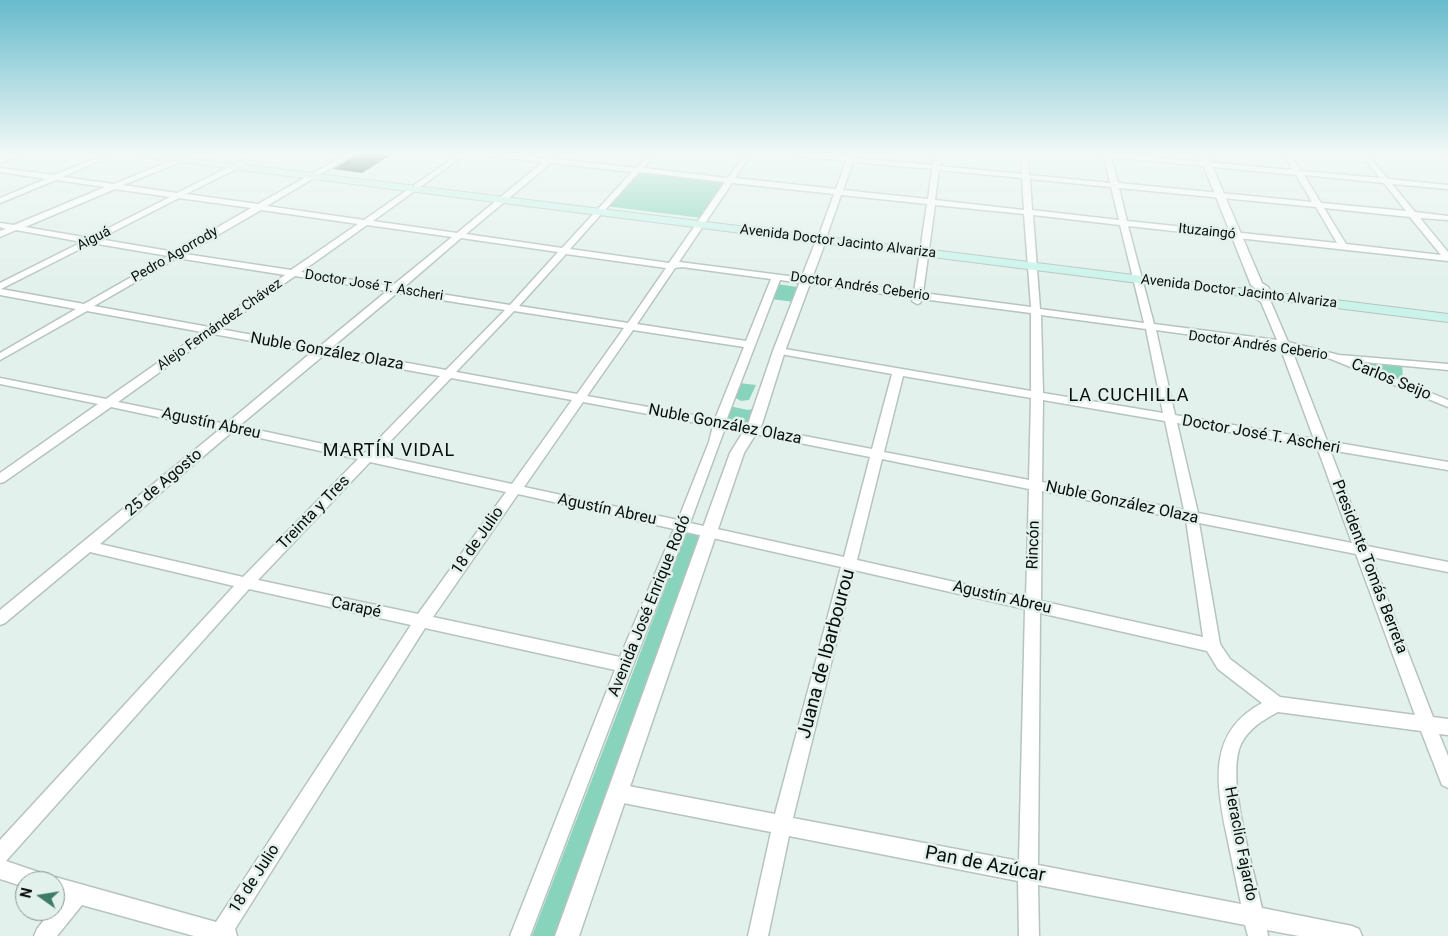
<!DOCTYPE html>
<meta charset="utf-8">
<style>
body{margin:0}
#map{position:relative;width:1448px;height:936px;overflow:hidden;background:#e3f1ec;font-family:Roboto,sans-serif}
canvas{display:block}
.north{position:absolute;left:15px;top:871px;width:50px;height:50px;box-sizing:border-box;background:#e3f1ec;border:1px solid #8c9692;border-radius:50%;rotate:283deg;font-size:14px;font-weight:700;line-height:20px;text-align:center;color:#090d0b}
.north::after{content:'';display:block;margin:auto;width:18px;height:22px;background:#3d7c6a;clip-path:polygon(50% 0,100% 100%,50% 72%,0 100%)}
</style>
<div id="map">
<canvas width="1448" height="936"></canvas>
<div class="north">N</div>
</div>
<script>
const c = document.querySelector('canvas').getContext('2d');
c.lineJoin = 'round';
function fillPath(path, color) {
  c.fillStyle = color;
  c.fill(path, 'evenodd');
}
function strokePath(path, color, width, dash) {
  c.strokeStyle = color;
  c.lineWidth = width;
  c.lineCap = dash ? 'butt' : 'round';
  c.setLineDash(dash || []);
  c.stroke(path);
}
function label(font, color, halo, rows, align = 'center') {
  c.font = font + ' Roboto,sans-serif';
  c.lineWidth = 5;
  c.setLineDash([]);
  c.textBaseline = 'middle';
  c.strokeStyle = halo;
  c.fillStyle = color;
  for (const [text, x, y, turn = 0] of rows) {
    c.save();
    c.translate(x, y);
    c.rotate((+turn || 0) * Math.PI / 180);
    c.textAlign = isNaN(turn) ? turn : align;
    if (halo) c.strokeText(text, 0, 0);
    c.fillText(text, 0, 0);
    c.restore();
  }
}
fillPath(new Path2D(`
 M636 172 726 182 702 218 605 206Z
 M777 284 797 287 799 289 794 302 771 299Z
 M1352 359 1402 363 1403 381Z
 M739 383 756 385 749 400 741 401 734 397Z
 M729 406 748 410 757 408 749 425 729 422 727 417Z
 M687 534 697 535 699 538 554 936H532L685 536Z`), '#87d3bc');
fillPath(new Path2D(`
 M357 154H377L391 155 362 173 333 169Z`), '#1c4439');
const minor = new Path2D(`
 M14 154H22L0 163V159Z
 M106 154H114L63 177 114 184 180 157H183V161L123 185 177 193 241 161 245 163 244 165 186 194 258 204 347 154H354L267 206 364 220 459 154H466L373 221 457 233 543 162 489 156 486 154 547 158 552 156 555 159 636 168 649 154H655L643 168 728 178 745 154H751L735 178 836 189 846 161 797 156 794 154 847 157 849 154H855L854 158 933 165 935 154H941L940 166 1022 174 1021 154H1027L1029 175 1110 183 1104 156 1099 154H1119L1293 170 1284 154H1290L1301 171 1380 178 1361 154H1367L1388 179 1448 185V189L1392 184 1415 212 1448 216V220L1420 218 1448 252V261L1128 226 1154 324 1277 340 1261 302 1250 295 1255 292 1270 300 1288 342 1339 355 1448 364V370L1354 361 1448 400V407L1331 359 1291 348 1327 441 1448 462V470L1330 450 1367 546 1448 562V572L1371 557 1433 717 1448 719V735L1439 734 1448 756V788L1442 785 1421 731 1278 712C1263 720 1249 728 1241 744 1225 779 1254 869 1262 908L1352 926 1359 929 1362 936H1299L1267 930 1268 936H1248L1245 925 1038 885 1039 936H1019L1018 881 789 836 768 936H748L771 832 618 802 612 799 609 793 612 787 618 784 775 814 841 567 686 532 633 665 530 936H510L615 670 425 628 235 929 237 936H194L82 905 57 936H34L37 929 51 911H55V906L61 899 55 897V881H48L55 877 216 922 411 625 249 589 6 861 44 874 47 881H25V887L0 879V840L234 586 90 552 5 623 0 625V610L219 430 111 407 4 482 0 483V473L98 404 0 384V378L106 399 202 332 87 311 0 360V353L76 309 0 295V283L82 242 16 230 0 237V231L6 229 0 227V223L14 225 105 187 56 180 0 203V198L46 179 0 172V168L54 175ZM1111 157 1296 175 1312 202 1118 183ZM853 162 932 169 928 199 843 190ZM551 163 632 172 562 248 466 234ZM939 170 1022 178 1024 210 935 200ZM639 172 725 182 669 263 570 249ZM1304 175 1384 183 1406 211 1321 203ZM1030 179 1111 187 1119 220 1032 210ZM732 183 834 194 819 235 823 238 827 235 841 195 927 204 914 292 679 262ZM1119 188 1316 207 1337 243 1127 221ZM115 189 170 197 89 238 25 227ZM179 198 251 208 175 252 99 239ZM935 205 1024 214 1031 307 923 293ZM1324 208 1410 217 1441 255 1346 244ZM261 210 358 224 291 270 185 254ZM1033 215 1120 225 1144 323 1040 309ZM367 225 452 237 392 286 301 272ZM461 238 558 252 510 305 403 288ZM92 243 168 256 84 304 1 289ZM566 254 666 268 628 323 519 306ZM177 258 285 275 209 327 94 306ZM682 267 771 279 746 341 637 324 675 268ZM295 276 387 291 319 347 220 329ZM780 280 913 298 912 301 917 304 920 303 922 299 1031 313V391L779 348 775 349 774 351 775 353 892 374 872 449 726 421ZM397 293 505 310 446 370 330 349ZM514 311 624 328 577 394 456 372ZM1041 315 1146 329 1163 413 1043 393ZM633 330 744 347 715 419 587 396ZM1156 330 1280 347 1314 439 1175 415ZM213 334 312 352 226 424 118 402ZM324 355 440 376 365 453 239 426ZM903 376 1031 398 1029 480 884 452ZM451 378 572 400 512 484 377 455ZM1043 400 1165 421 1184 510 1042 482ZM583 402 713 426 709 442 678 520 524 487ZM1177 423 1317 447 1352 543 1198 513ZM725 428 870 457 844 557 690 523ZM232 432 358 459 243 577 100 544ZM882 459 1029 489 1026 598 857 560ZM370 462 506 492 418 614 258 580ZM1042 491 1186 520 1203 637 1041 601ZM518 494 674 529 620 657 433 617ZM1199 523 1356 554 1415 715 1280 697 1230 659 1220 644ZM854 570 1025 609 1019 861 793 818ZM1040 613 1207 651 1218 669 1262 703C1208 732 1216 781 1226 832 1231 856 1236 880 1241 904L1038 865Z
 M196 154H203L191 162 184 160Z
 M1441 154H1447L1448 160Z`);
const tertiary = new Path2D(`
 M1199 154H1207L1262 283 1268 287 1273 296 1271 298H1263L1259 291 1251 285Z
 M823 232 828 235 785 351 762 424 744 453 579 936H555L730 453 748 424 773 351 818 235Z`);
const secondary = new Path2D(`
 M133 154H158L1448 314V322L138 157Z`);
strokePath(minor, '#b6c3be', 3);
strokePath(tertiary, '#b6c3be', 3);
strokePath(secondary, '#b6c3be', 2);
fillPath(minor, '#fff');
fillPath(tertiary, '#fff');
fillPath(secondary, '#caf4ea');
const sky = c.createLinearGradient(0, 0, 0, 285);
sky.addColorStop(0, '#67bbcd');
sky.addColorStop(0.54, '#f2f9f6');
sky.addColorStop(1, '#f2f9f600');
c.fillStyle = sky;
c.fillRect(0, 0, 1448, 285);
label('14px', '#090d0b', '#e3f1ec', [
 ["Ituzaingó",1207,232,6],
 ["Aiguá",94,239,-27],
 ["Avenida Doctor Jacinto Alvariza",838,242,7],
 ["Pedro Agorrody",175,255,-30],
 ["Doctor José T. Ascheri",374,286,9],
 ["Doctor Andrés Ceberio",860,287,8],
 ["Avenida Doctor Jacinto Alvariza",1239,292,7],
 ["Alejo Fernández Chávez",220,325,-35],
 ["Doctor Andrés Ceberio",1258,346,8]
]);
label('16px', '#090d0b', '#e3f1ec', [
 ["Nuble González Olaza",327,352,10],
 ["Carlos Seijo",1391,380,22],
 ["Agustín Abreu",211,424,12],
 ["Nuble González Olaza",725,425,11],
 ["Doctor José T. Ascheri",1261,435,10],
 ["25 de Agosto",164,483,-40],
 ["Nuble González Olaza",1122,503,12],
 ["Agustín Abreu",607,510,12],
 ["Treinta y Tres",314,513,-46],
 ["18 de Julio",478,541,-55],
 ["Rincón",1034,545,-88],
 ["Presidente Tomás Berreta",1369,567,69],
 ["Agustín Abreu",1002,598,13],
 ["Avenida José Enrique Rodó",650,606,-68],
 ["Carapé",356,608,12],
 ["Heraclio Fajardo",1240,844,79],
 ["18 de Julio",255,879,-57]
]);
c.letterSpacing = '1px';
label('18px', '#090d0b', '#e3f1ec', [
 ["LA CUCHILLA",1129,396],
 ["MARTÍN VIDAL",389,451]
]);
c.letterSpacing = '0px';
label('19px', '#090d0b', '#e3f1ec', [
 ["Juana de Ibarbourou",827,654,-75],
 ["Pan de Azúcar",985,865,11]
]);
</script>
